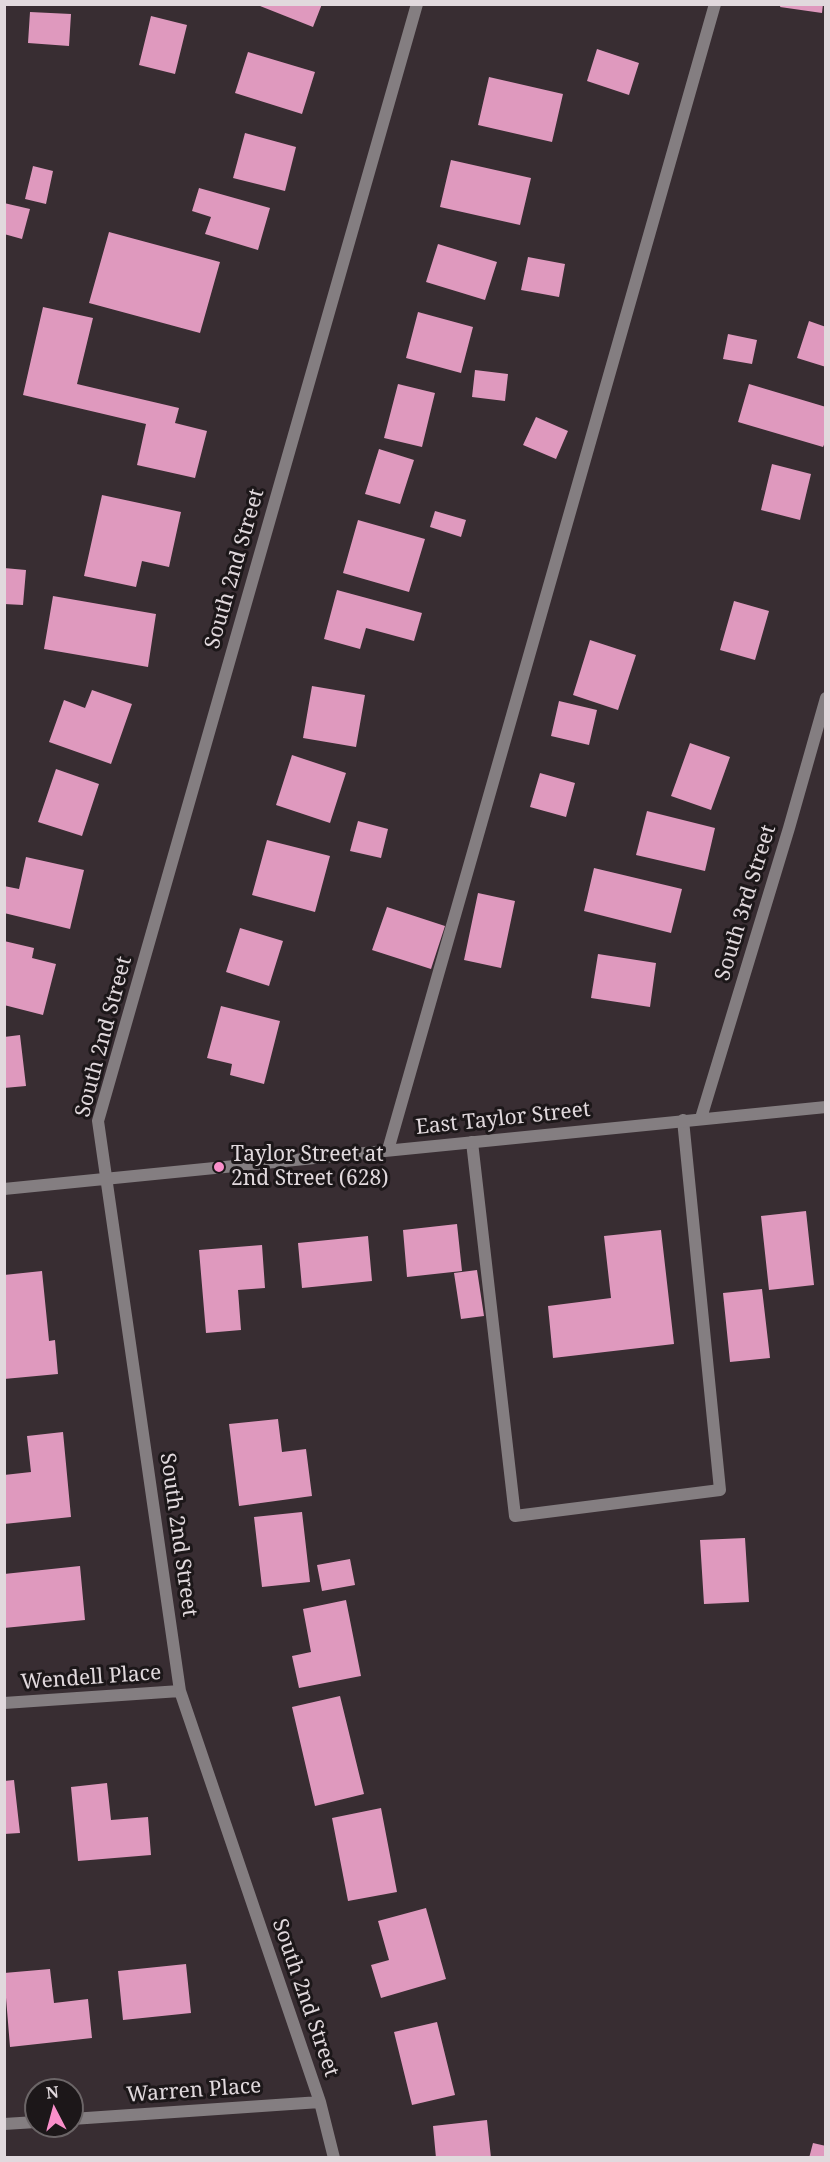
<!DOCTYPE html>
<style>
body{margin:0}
#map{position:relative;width:830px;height:2162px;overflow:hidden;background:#382d32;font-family:"Noto Serif",serif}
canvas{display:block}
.frame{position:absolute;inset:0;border:6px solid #e1d9dd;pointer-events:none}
.north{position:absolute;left:24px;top:2078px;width:60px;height:60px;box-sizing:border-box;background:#1c1719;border:2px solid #6b6567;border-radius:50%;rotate:354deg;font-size:16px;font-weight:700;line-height:24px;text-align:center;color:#e1d9dd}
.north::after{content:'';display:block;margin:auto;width:21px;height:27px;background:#f98fca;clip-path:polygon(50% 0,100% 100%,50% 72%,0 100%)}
</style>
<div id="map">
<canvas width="830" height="2162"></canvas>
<div class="frame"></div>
<div class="north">N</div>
</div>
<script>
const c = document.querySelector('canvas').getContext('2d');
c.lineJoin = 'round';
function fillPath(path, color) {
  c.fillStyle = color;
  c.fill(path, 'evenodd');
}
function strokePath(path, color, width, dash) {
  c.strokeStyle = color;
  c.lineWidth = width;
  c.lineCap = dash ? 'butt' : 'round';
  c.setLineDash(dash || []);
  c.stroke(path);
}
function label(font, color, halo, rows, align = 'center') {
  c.font = font + ' "Noto Serif",serif';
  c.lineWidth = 6;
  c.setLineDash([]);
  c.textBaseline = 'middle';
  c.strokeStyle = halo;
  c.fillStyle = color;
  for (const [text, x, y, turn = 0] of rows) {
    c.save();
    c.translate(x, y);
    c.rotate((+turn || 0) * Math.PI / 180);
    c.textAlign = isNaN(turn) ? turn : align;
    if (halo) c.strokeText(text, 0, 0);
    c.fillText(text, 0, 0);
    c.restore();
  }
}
fillPath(new Path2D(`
 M255 4H322L313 27Z
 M781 4H823L822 13 780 7Z
 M30 12 71 14 69 46 28 43Z
 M151 16 187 25 175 74 139 65Z
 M597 49 639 63 629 95 587 81Z
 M248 52 315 72 302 114 235 93Z
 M489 77 563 94 552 142 478 125Z
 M245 133 296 147 285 191 233 178Z
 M451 160 531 178 520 225 440 207Z
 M33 166 53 171 46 204 25 199Z
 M199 188 270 208 258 250 205 234 211 217 192 211Z
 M4 203 30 209 22 239 4 234Z
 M109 232 220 262 200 333 89 303Z
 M438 244 497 262 485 300 426 282Z
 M528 257 565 264 559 297 521 290Z
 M43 307 93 318 77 384 179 408 175 423 207 431 195 478 137 465 146 424 23 395Z
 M418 312 473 327 461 373 406 358Z
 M809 321 826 327V367L797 358Z
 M728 334 757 340 752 364 723 359Z
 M475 370 508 374 505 401 472 397Z
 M398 384 435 393 422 447 384 438Z
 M749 384 826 407V440L823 447 738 422Z
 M536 417 568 431 556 459 523 445Z
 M379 449 414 460 400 504 365 494Z
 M772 464 811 474 800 520 761 510Z
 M102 495 181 512 169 567 142 561 136 587 84 576Z
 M435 511 466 520 461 537 430 527Z
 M358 520 425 539 409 592 343 573Z
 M4 568 26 570 23 605 4 604Z
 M337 590 422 613 414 641 366 628 360 649 324 639Z
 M53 596 156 614 148 667 44 649Z
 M734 601 769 611 755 660 720 650Z
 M590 640 636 655 618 710 573 695Z
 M312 686 365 695 356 747 303 738Z
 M92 690 132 704 111 764 49 742 64 700 85 708Z
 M559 701 597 710 589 745 551 736Z
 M690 743 730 757 711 810 671 796Z
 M292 755 346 773 330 823 276 805Z
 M56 769 99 784 82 836 38 822Z
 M540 773 575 783 566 817 530 807Z
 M647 811 715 828 705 871 636 855Z
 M358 821 388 829 381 858 350 851Z
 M267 840 330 856 315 912 252 895Z
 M26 857 84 870 70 929 4 913V886L19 889Z
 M594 868 682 889 671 933 584 911Z
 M478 893 515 901 501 968 464 960Z
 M387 907 445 926 431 969 372 950Z
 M240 928 283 941 269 986 226 972Z
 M4 941 34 948 32 958 56 964 43 1015 4 1005Z
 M598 954 656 963 650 1007 591 998Z
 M221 1006 280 1021 264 1084 230 1075 232 1064 207 1058Z
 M20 1035 26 1086 4 1088V1037Z
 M806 1211 814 1285 769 1290 761 1216Z
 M457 1224 462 1271 407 1277 403 1230Z
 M661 1230 674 1344 553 1358 548 1306 611 1298 604 1236Z
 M368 1236 372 1281 302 1288 298 1243Z
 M262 1245 265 1288 238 1290 241 1330 206 1333 199 1250Z
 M477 1270 484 1316 461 1319 454 1273Z
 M42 1271 49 1341 55 1340 58 1374 4 1379V1275Z
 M762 1289 770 1358 730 1362 723 1293Z
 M278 1419 282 1452 306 1449 312 1496 239 1506 229 1424Z
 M63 1432 71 1517 4 1524V1475L31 1472 27 1436Z
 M302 1512 310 1582 262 1587 254 1517Z
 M745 1538 749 1602 704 1604 700 1540Z
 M350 1559 355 1585 322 1591 317 1565Z
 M80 1566 85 1620 4 1628V1574Z
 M346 1600 361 1676 299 1688 292 1656 311 1652 303 1609Z
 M340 1696 364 1794 315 1806 292 1707Z
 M14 1780 20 1833 4 1834V1781Z
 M107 1783 111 1820 148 1817 151 1855 78 1861 71 1787Z
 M381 1808 397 1892 348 1901 332 1818Z
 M426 1908 446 1979 381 1998 371 1965 389 1960 378 1921Z
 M186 1964 191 2013 123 2020 118 1971Z
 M50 1969 54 2003 88 1999 92 2038 10 2047 4 1973Z
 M437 2022 455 2095 412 2105 394 2032Z
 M487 2120 491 2158H436L433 2126Z
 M813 2143 826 2146V2158H809Z`), '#df99be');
strokePath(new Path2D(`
 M472 1142 515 1516 720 1490 683 1120
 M388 1150 715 4`), '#847e81', 12);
strokePath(new Path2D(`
 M701 1118 789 828 826 698
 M4 1189 826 1107
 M4 1703 180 1691
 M72 2119 320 2102
 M4 2124 36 2122
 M334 2158 320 2102 180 1691 98 1121 417 4`), '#847e81', 12);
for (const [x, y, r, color] of [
 [219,1167,6,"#f98fca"]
]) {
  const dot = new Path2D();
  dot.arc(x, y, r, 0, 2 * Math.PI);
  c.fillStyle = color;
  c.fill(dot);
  strokePath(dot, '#1c1719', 2);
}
label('21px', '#e1d9dd', '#1c1719', [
 ["South 2nd Street",235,569,-74],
 ["South 3rd Street",746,903,-73],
 ["South 2nd Street",104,1037,-75],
 ["East Taylor Street",503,1119,-6],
 ["South 2nd Street",178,1535,82],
 ["Wendell Place",91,1678,-4],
 ["South 2nd Street",305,1998,71],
 ["Warren Place",194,2091,-4]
]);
label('21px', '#e1d9dd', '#1c1719', [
 ["Taylor Street at",231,1155],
 ["2nd Street (628)",231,1179]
], 'left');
</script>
